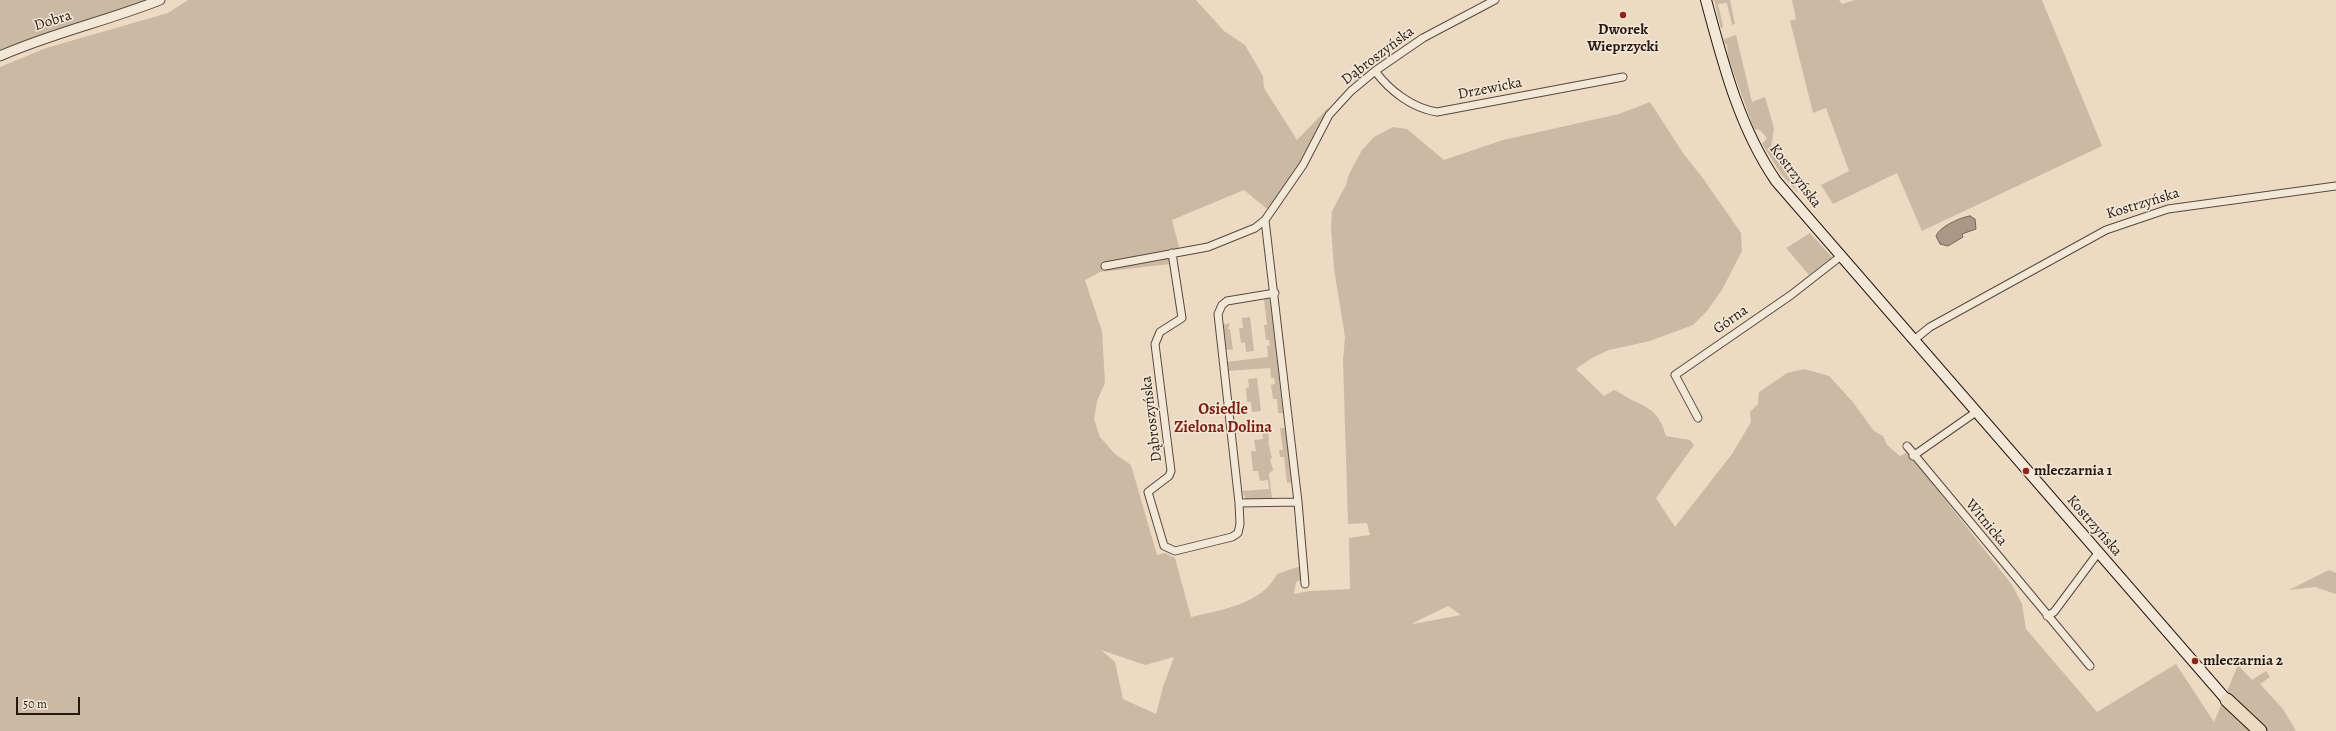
<!DOCTYPE html>
<meta charset="utf-8">
<style>
body{margin:0}
#map{position:relative;width:2336px;height:731px;overflow:hidden;background:#ecdbc2;font-family:Alegreya,serif}
canvas{display:block}
.scale{position:absolute;left:16px;top:697px;width:64px;height:18px;box-sizing:border-box;border:2px solid #261711;border-top:0;padding-left:5px;font-size:12px;line-height:14px;white-space:nowrap;color:#261711;-webkit-text-stroke:3px #f3e8d7;paint-order:stroke}
</style>
<div id="map">
<canvas width="2336" height="731"></canvas>
<div class="scale">50 m</div>
</div>
<script>
const c = document.querySelector('canvas').getContext('2d');
c.lineJoin = 'round';
function fillPath(path, color) {
  c.fillStyle = color;
  c.fill(path, 'evenodd');
}
function strokePath(path, color, width, dash) {
  c.strokeStyle = color;
  c.lineWidth = width;
  c.lineCap = dash ? 'butt' : 'round';
  c.setLineDash(dash || []);
  c.stroke(path);
}
function label(font, color, halo, rows, align = 'center') {
  c.font = font + ' Alegreya,serif';
  c.lineWidth = 3;
  c.setLineDash([]);
  c.textBaseline = 'middle';
  c.strokeStyle = halo;
  c.fillStyle = color;
  for (const [text, x, y, turn = 0] of rows) {
    c.save();
    c.translate(x, y);
    c.rotate((+turn || 0) * Math.PI / 180);
    c.textAlign = isNaN(turn) ? turn : align;
    if (halo) c.strokeText(text, 0, 0);
    c.fillText(text, 0, 0);
    c.restore();
  }
}
fillPath(new Path2D(`
 M0 0H145L140 3 0 51Z
 M188 0H1196L1224 31 1245 45 1263 76 1264 88 1297 140 1329 107 1293 174 1267 209 1244 190 1172 220 1179 247 1170 264 1100 272 1085 280 1102 331 1105 383 1097 401 1094 419 1100 437 1115 454 1131 465 1157 555 1165 553 1175 558 1191 617C1221 610 1262 604 1277 574L1301 566V580L1296 582 1294 594 1309 591 1350 589 1349 538 1370 535 1367 523 1348 524 1343 360 1345 337 1334 269 1331 227 1332 211 1346 185 1349 174 1362 150 1374 137 1393 127 1407 129 1444 160 1503 140 1619 114 1650 102 1683 153 1702 177 1741 233 1742 251 1723 288 1707 311 1693 325 1650 341 1609 350 1592 358 1576 369 1604 396 1614 390C1621 393 1627 398 1634 401 1653 409 1660 416 1666 436L1690 440 1694 445 1656 498 1675 527 1732 454 1751 422 1750 412 1758 404 1759 392 1787 373 1804 369 1829 376 1852 401 1874 431 1883 436 1887 445 1900 456 1908 452 2012 585 2022 604 2026 629 2097 712 2176 664 2214 722 2238 665 2252 680 2266 671 2270 677 2260 684 2283 709 2296 731H0V67L46 48 168 13ZM1448 606 1461 615 1413 624V623ZM1101 650 1145 665 1174 657 1163 687 1156 714 1123 699 1115 662Z
 M1714 0H1730L1735 24 1732 25 1727 3 1718 4 1723 26 1721 29Z
 M1792 0H1839L1842 4 1855 0H2042L2102 146 1922 231 1897 173 1833 204 1821 185 1849 171 1826 108 1813 113 1790 21 1796 19Z
 M1736 35 1752 102 1765 97 1774 128 1771 149 1799 194 1781 174 1762 144 1767 138 1760 130 1754 129 1728 57 1727 44H1725L1724 39Z
 M1810 233 1832 257 1809 275 1786 248Z
 M1264 299H1270L1283 413H1278L1277 399H1273L1271 385 1275 384 1274 378H1271L1270 368 1227 371 1226 362 1268 357 1267 346H1270L1269 340H1266L1264 325H1267Z
 M1250 317 1254 351 1246 352 1245 342 1241 343 1239 328H1243L1242 318Z
 M1230 323 1228 329H1230L1233 350 1225 349 1223 325Z
 M1257 378 1261 411 1252 412 1251 402H1247L1246 388 1249 387 1248 379Z
 M1280 428H1286L1291 482 1287 483 1284 457H1280L1279 450H1283Z
 M1262 430H1268L1269 441H1268L1272 458 1270 459 1273 470 1269 474 1272 498 1246 499 1242 491 1269 489 1268 480 1260 481 1258 471H1253L1251 451H1256L1254 440 1263 439Z
 M2329 570 2336 573V594L2315 587 2289 590Z`), '#cabaa4');
const water = new Path2D(`
 M1970 216 1975 219 1976 229 1962 234 1963 237 1948 246 1940 244 1936 236C1939 227 1961 217 1970 216Z`);
fillPath(water, '#a99886');
strokePath(water, '#756457', 1);
const minor = new Path2D(`
 M1375 71C1390 91 1412 108 1437 112L1623 77
 M1265 220 1298 502 1305 584
 M1172 253 1182 318 1160 332 1155 344 1171 471 1169 476 1148 492 1164 546 1175 551 1232 537 1238 533 1240 524 1239 503 1218 314 1222 305 1227 301 1275 293
 M1105 266 1208 247 1255 228 1265 220 1303 165 1329 115 1351 91 1375 71 1423 38 1495 0
 M1914 340 1930 327 2106 230 2168 209 2336 186
 M1698 418 1675 375 1791 295 1841 256
 M1907 446 2090 666
 M1913 456 1976 412
 M1239 503 1298 502
 M2047 616 2054 612 2098 553`);
const tertiary = new Path2D(`
 M0 56C52 33 107 21 160 0`);
const secondary = new Path2D(`
 M1706 0C1723 63 1739 127 1776 181L2231 705`);
const motorway = new Path2D(`
 M2227 700 2260 731`);
strokePath(minor, '#58483d', 9);
strokePath(tertiary, '#58483d', 11);
strokePath(secondary, '#261711', 12);
strokePath(motorway, '#261711', 15);
strokePath(minor, '#f3e8d7', 7);
strokePath(tertiary, '#f3e8d7', 9);
strokePath(secondary, '#f3e8d7', 10);
strokePath(motorway, '#ecdbc2', 13);
for (const [x, y, r, color] of [
 [1623,15,4,"#8f2418"],
 [2026,471,4,"#8f2418"],
 [2195,661,4,"#8f2418"]
]) {
  const dot = new Path2D();
  dot.arc(x, y, r, 0, 2 * Math.PI);
  c.fillStyle = color;
  c.fill(dot);
  strokePath(dot, '#f3e8d7', 1.5);
}
label('15px', '#261711', '#f3e8d7', [
 ["Dobra",53,21,-17],
 ["Dąbroszyńska",1378,56,-37],
 ["Drzewicka",1490,89,-11],
 ["Kostrzyńska",1795,176,53],
 ["Kostrzyńska",2143,204,-17],
 ["Górna",1731,320,-35],
 ["Dąbroszyńska",1152,419,-97],
 ["Witnicka",1986,523,50],
 ["Kostrzyńska",2094,526,49]
]);
label('bold 15px', '#261711', '#f3e8d7', [
 ["Dworek",1623,30,"center"],
 ["Wieprzycki",1623,47,"center"],
 ["mleczarnia 1",2034,471],
 ["mleczarnia 2",2203,661]
], 'left');
label('bold 16px', '#7a1f14', '#f3e8d7', [
 ["Osiedle",1223,410],
 ["Zielona Dolina",1223,428]
]);
</script>
